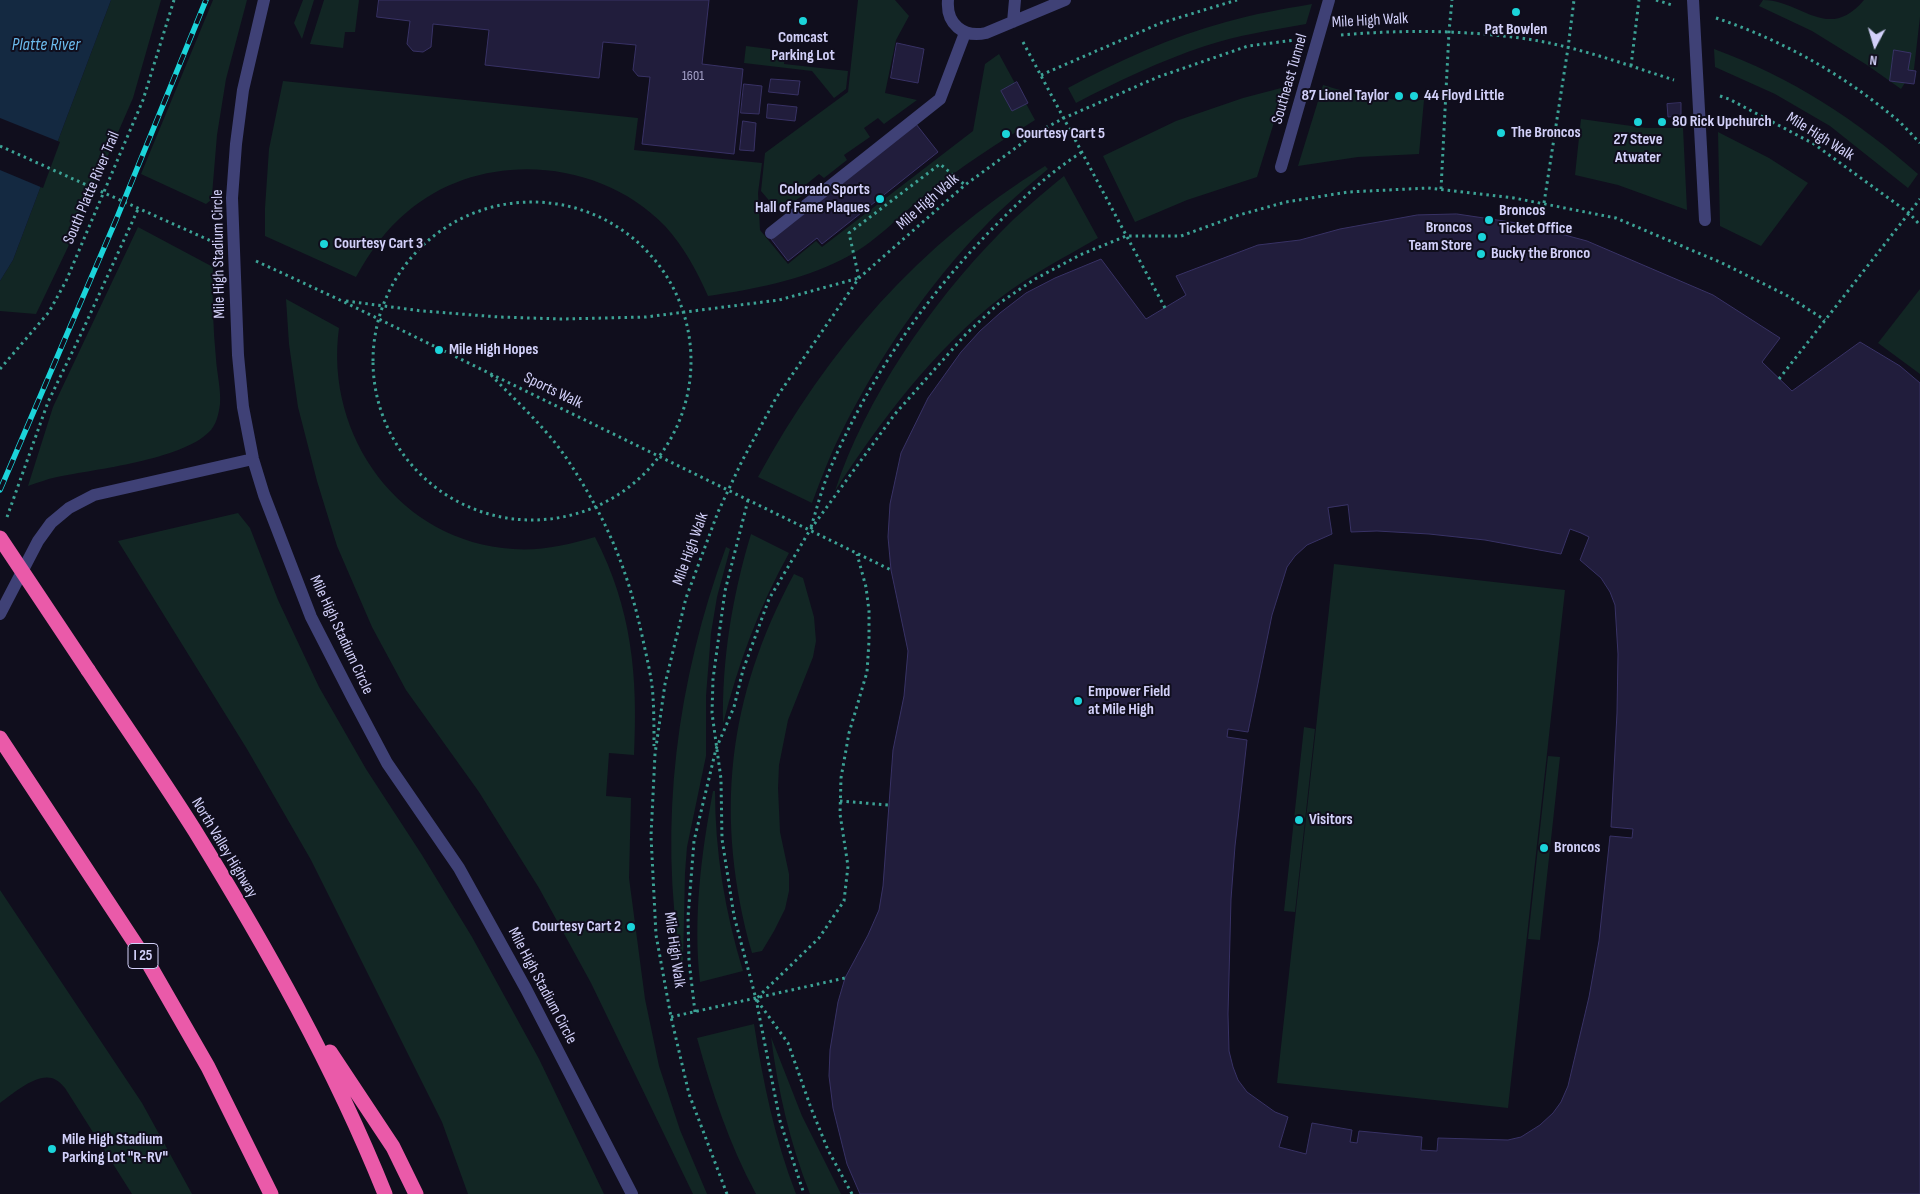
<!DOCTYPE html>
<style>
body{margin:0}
#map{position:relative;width:1920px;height:1194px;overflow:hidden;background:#100e1d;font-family:"Sofia Sans Condensed",sans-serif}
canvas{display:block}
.north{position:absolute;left:1850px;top:20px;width:50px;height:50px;-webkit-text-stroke:4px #100e1d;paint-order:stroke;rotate:186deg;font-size:14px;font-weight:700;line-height:20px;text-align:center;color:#d2d0f9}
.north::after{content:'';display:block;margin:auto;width:18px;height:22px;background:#d2d0f9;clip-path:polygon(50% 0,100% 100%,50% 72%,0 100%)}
</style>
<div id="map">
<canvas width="1920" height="1194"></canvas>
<div class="north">N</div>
</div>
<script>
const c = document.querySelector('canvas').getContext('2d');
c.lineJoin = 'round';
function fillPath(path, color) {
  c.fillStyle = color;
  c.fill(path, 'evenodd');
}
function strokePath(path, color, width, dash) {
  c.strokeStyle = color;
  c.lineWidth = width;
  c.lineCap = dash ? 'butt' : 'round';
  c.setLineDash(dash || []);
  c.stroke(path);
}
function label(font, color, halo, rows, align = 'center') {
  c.font = font + ' "Sofia Sans Condensed",sans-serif';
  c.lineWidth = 4;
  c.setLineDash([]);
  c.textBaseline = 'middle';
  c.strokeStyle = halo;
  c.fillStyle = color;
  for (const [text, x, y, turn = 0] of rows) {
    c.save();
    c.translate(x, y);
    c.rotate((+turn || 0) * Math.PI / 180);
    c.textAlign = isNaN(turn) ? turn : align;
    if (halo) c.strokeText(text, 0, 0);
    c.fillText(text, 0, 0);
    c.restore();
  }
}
fillPath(new Path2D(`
 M111 0H161L133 98 68 247 36 314 0 311V281L13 260Z
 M213 0H247L226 79 217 135 212 195 211 200 206 204 141 174Z
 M303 0H314L302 39 294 23Z
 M324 0H359L355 32H345L343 48 310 44Z
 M858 0H895L909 16 896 40 885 93 917 100 884 124 878 118 864 128 870 137 844 155 847 160 824 178 819 174 798 191 802 196 779 212 761 191 765 153 848 92Z
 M1763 0C1801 0 1828 43 1864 0H1920V17L1914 69 1901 89 1867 65 1812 31 1759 6Z
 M1312 4 1306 24C1272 30 1238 35 1205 46 1160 61 1118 81 1076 103L1068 88C1118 61 1171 37 1226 22 1254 14 1283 9 1312 4Z
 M746 46 786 51 784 64 848 71 846 89 834 98 812 71 744 63Z
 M1714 49C1791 77 1857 120 1918 174L1908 188 1830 126 1775 94 1715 67Z
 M999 54 1035 120C998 143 962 166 928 193 898 216 875 244 841 260 799 281 754 289 708 296 697 271 684 247 665 226 599 157 480 149 407 212 385 230 370 252 356 277L265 236V208L269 149 283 81 638 118 634 150 762 163 758 193 760 230 788 264 816 241 822 247 973 131 985 64Z
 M1323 85C1357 96 1389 101 1424 100L1419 154 1358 157 1298 166Z
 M1285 87 1257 177 1187 200 1135 222 1103 156 1176 121 1243 98Z
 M1581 119 1646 128H1683L1687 210 1618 185 1575 175Z
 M1718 132 1769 158 1808 183 1761 246 1720 226Z
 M1045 166 1048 169C1027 187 1005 205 986 225 927 286 879 357 841 433 830 455 821 479 812 503L758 477C829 347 919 244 1045 166Z
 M1064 176 1098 238C1065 257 1030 275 1000 298 934 350 880 421 835 491 865 399 931 303 999 234 1019 213 1042 194 1064 176Z
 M138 227 213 267C212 298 213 328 216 359 217 374 221 389 220 404 219 413 216 426 209 432 181 460 96 469 57 477 47 479 37 483 28 486L53 407Z
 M1920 289V374L1878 343Z
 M286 299 339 328C324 436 400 542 513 549 541 551 568 545 595 537 632 609 638 676 634 755L609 753 606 796 631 798 629 878 645 999 659 1066 680 1130 707 1194H693L591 983 539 888 479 792 406 690 372 627 337 546 317 481 298 407 289 344Z
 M238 513 250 528 278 600 319 687 366 769 422 855 472 937 539 1059 604 1194H468L442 1122 311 860 247 749 118 541Z
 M751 534 789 553C759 607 738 664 723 724 722 659 732 597 751 534Z
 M726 547 730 549 717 597 711 633 706 696V756L687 847 685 873 683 963H681C658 822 677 681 726 547Z
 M1334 564 1565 590 1508 1108 1277 1083Z
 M794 574 803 578 814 617 816 641 813 657 788 720 779 765 778 788 780 832 789 874V891L785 909 774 931 762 951 752 953C714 817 727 698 794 574Z
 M1304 727 1315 729 1295 912 1284 911Z
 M1548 756 1560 757 1540 940 1528 939Z
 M713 791H715C715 852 725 912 743 971L700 982C693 918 701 855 713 791Z
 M0 890 142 1103 192 1194H132L65 1088C63 1086 60 1082 56 1080 39 1070 13 1094 0 1103Z
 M754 1024C763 1082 775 1140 796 1194H756C729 1144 712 1092 697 1038Z
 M771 1037 802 1116 841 1194H810C790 1143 778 1091 771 1037Z`), '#122624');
fillPath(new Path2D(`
 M0 0H111L13 260 0 281Z`), '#142941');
fillPath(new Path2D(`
 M0 118 60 142 43 188 0 170Z`), '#100e1d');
const building = new Path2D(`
 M379 0H709L702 64 743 69 734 154 642 144 650 77 638 76 633 70 636 45 603 42 599 78 485 65 489 30 433 24 431 47 423 52 413 51 407 44 410 21 377 17Z
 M897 43 924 49 918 83 891 78Z
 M1894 50 1911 53 1908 70 1916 71 1914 84 1890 81Z
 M771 79 800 81 798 95 769 92Z
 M1017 82 1028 103 1012 111 1001 91Z
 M744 84 762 86 759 114 741 113Z
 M1681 103V116L1668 117 1667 104Z
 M768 104 797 107 795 121 767 118Z
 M743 121 756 123 754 151 740 150Z
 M916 124 938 152 822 244 817 238 788 261 771 239Z
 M1457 214 1524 224 1587 241 1713 295 1780 338 1762 362 1792 391 1860 342 1900 366 1920 383V1194H860L847 1164 833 1108 829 1076 830 1050 838 1002 845 978 868 935 879 910 883 886 893 750 904 696 908 651 891 570 888 537 890 504 901 453 928 398 961 352 980 331 1000 313 1026 293 1055 278 1101 259 1146 319 1186 295 1176 276 1258 245 1300 240 1340 229 1417 215ZM1348 505 1351 532 1377 531 1429 534 1485 540 1561 554 1570 529 1581 533 1589 537 1580 560 1601 578 1610 592 1615 605 1618 654 1617 713 1611 827 1633 829 1632 838 1610 836 1599 941 1589 997 1568 1086 1561 1102 1553 1113 1540 1125 1521 1137 1508 1140 1438 1138 1437 1151 1421 1150 1422 1137 1359 1131 1357 1143 1350 1142 1352 1130 1312 1123 1306 1154 1279 1147 1288 1117 1275 1112 1247 1092 1238 1080 1233 1067 1229 1051 1228 1014 1231 899 1235 846 1247 740 1227 737 1228 729 1248 732 1272 615 1287 567 1295 556 1307 545 1332 534 1328 508Z`);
fillPath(building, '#211d3c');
strokePath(building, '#383265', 1);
strokePath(new Path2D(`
 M1656 0 1672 5
 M1716 18C1779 39 1839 72 1890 114 1901 122 1910 133 1920 143
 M1341 35C1398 30 1455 30 1512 37 1567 43 1621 63 1674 80
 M1023 42 1165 308
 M1631 66 1639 0
 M1041 75 1161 23 1237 0
 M1720 96 1729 99 1814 144 1909 213 1920 225
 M0 146 211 241
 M1441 189 1449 32 1452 0
 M373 361a159 159 0 1 1 318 0a159 159 0 1 1-318 0Z
 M1544 203 1568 48 1574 0
 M256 261 340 300 891 570
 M859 278 849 233 940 164 965 185
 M346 301 422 311 499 317 562 319 646 317 779 300 859 278
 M0 369 49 312 66 281 143 100 174 0
 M491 375C516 401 544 426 565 456 606 517 628 569 643 640 647 659 652 678 653 697 654 713 654 730 654 746
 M1779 379 1920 199
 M748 500 725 591 713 679 712 713 721 779 722 839 734 916 756 999 780 1121 804 1194
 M7 517 48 402 81 334 139 207
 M811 527C817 508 822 488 830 469 870 375 931 289 1003 218 1028 193 1052 171 1082 152
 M840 801 888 805
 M695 1012 689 961 688 917 694 841 716 749 734 707 743 670 769 599 810 530 895 414 966 334 998 304 1035 279 1080 255 1126 236H1181L1239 215 1286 202 1348 192 1428 188 1514 198 1616 218 1722 263 1786 295 1825 320
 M671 1017 845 978
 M727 1194 689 1094 671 1017 656 935 651 836 655 754 665 684 686 598 718 512 742 461 776 398 859 278 965 185 1036 133 1064 118 1158 77 1248 46 1295 40
 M852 1194 828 1150 811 1108 788 1043 756 999 819 938 844 901 848 866 840 814 841 778 849 733 867 672 869 641V611L866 587 857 554`), '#3ca295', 3, [2.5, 4]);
strokePath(new Path2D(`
 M264 0 243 90 236 144 232 198 238 355 243 407 253 459 264 495 311 617 352 697 387 763 459 868 526 989 632 1194
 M948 0C946 24 963 38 986 33L1065 0
 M1693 0 1705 220
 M1013 22 1015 0
 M1281 167 1329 0
 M771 233 940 99 965 33
 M0 614 38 541 51 523 69 508 94 495 253 459`), '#3f4176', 12);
strokePath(new Path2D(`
 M88 670C124 724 161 777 195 831 267 948 334 1067 385 1194
 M0 738 150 966 208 1067 271 1194
 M330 1052 393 1147 416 1194`), '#ea5aa9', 15);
const rail = new Path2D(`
 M0 490 116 220 206 0`);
strokePath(rail, '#1bd4da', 5.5);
strokePath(rail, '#100e1d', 4, [11]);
strokePath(new Path2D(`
 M0 538 88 670`), '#ea5aa9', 15);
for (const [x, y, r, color] of [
 [1516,12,5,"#1bd4da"],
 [803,21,5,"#1bd4da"],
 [1399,96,5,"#1bd4da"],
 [1414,96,5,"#1bd4da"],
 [1638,122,5,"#1bd4da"],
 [1662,122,5,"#1bd4da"],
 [1501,133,5,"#1bd4da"],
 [1006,134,5,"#1bd4da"],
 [880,199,5,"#1bd4da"],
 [1489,220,5,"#1bd4da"],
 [1482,237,5,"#1bd4da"],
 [324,244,5,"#1bd4da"],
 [1481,254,5,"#1bd4da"],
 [439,350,5,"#1bd4da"],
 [1078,701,5,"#1bd4da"],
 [1299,820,5,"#1bd4da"],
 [1544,848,5,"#1bd4da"],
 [631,927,5,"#1bd4da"],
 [52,1149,5,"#1bd4da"]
]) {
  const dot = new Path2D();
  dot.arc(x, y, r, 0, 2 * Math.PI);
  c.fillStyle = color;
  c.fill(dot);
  strokePath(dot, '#100e1d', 2);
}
label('14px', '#a6a3ca', null, [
 ["1601",693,76]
]);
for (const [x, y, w] of [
 [143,956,30]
]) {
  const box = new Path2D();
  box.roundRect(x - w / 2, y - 12.5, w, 25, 4);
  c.fillStyle = '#100e1d';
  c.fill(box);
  strokePath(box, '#d2d0f9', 1);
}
label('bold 15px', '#d2d0f9', null, [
 ["I 25",143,956]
]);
label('16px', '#d2d0f9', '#100e1d', [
 ["Mile High Walk",1370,21,-3],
 ["Southeast Tunnel",1290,79,-74],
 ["Mile High Walk",1820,137,32],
 ["South Platte River Trail",92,188,-67],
 ["Mile High Walk",928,202,-41],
 ["Mile High Stadium Circle",219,254,-91],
 ["Sports Walk",553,391,26],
 ["Mile High Walk",691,549,-70],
 ["Mile High Stadium Circle",341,635,65],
 ["North Valley Highway",224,848,59],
 ["Mile High Walk",674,950,82],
 ["Mile High Stadium Circle",542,986,62]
]);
label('bold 16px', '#d2d0f9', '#100e1d', [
 ["Pat Bowlen",1516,30,"center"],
 ["Comcast",803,38,"center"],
 ["Parking Lot",803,56,"center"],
 ["87 Lionel Taylor",1389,96,"right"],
 ["44 Floyd Little",1424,96],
 ["80 Rick Upchurch",1672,122],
 ["The Broncos",1511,133],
 ["Courtesy Cart 5",1016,134],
 ["27 Steve",1638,140,"center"],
 ["Atwater",1638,158,"center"],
 ["Colorado Sports",870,190,"right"],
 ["Hall of Fame Plaques",870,208,"right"],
 ["Broncos",1499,211],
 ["Ticket Office",1499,229],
 ["Broncos",1472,228,"right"],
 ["Team Store",1472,246,"right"],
 ["Courtesy Cart 3",334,244],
 ["Bucky the Bronco",1491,254],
 ["Mile High Hopes",449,350],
 ["Empower Field",1088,692],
 ["at Mile High",1088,710],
 ["Visitors",1309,820],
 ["Broncos",1554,848],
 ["Courtesy Cart 2",621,927,"right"],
 ["Mile High Stadium",62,1140],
 ["Parking Lot \"R-RV\"",62,1158]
], 'left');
label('italic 18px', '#6bbaec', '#100e1d', [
 ["Platte River",46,45]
]);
</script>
